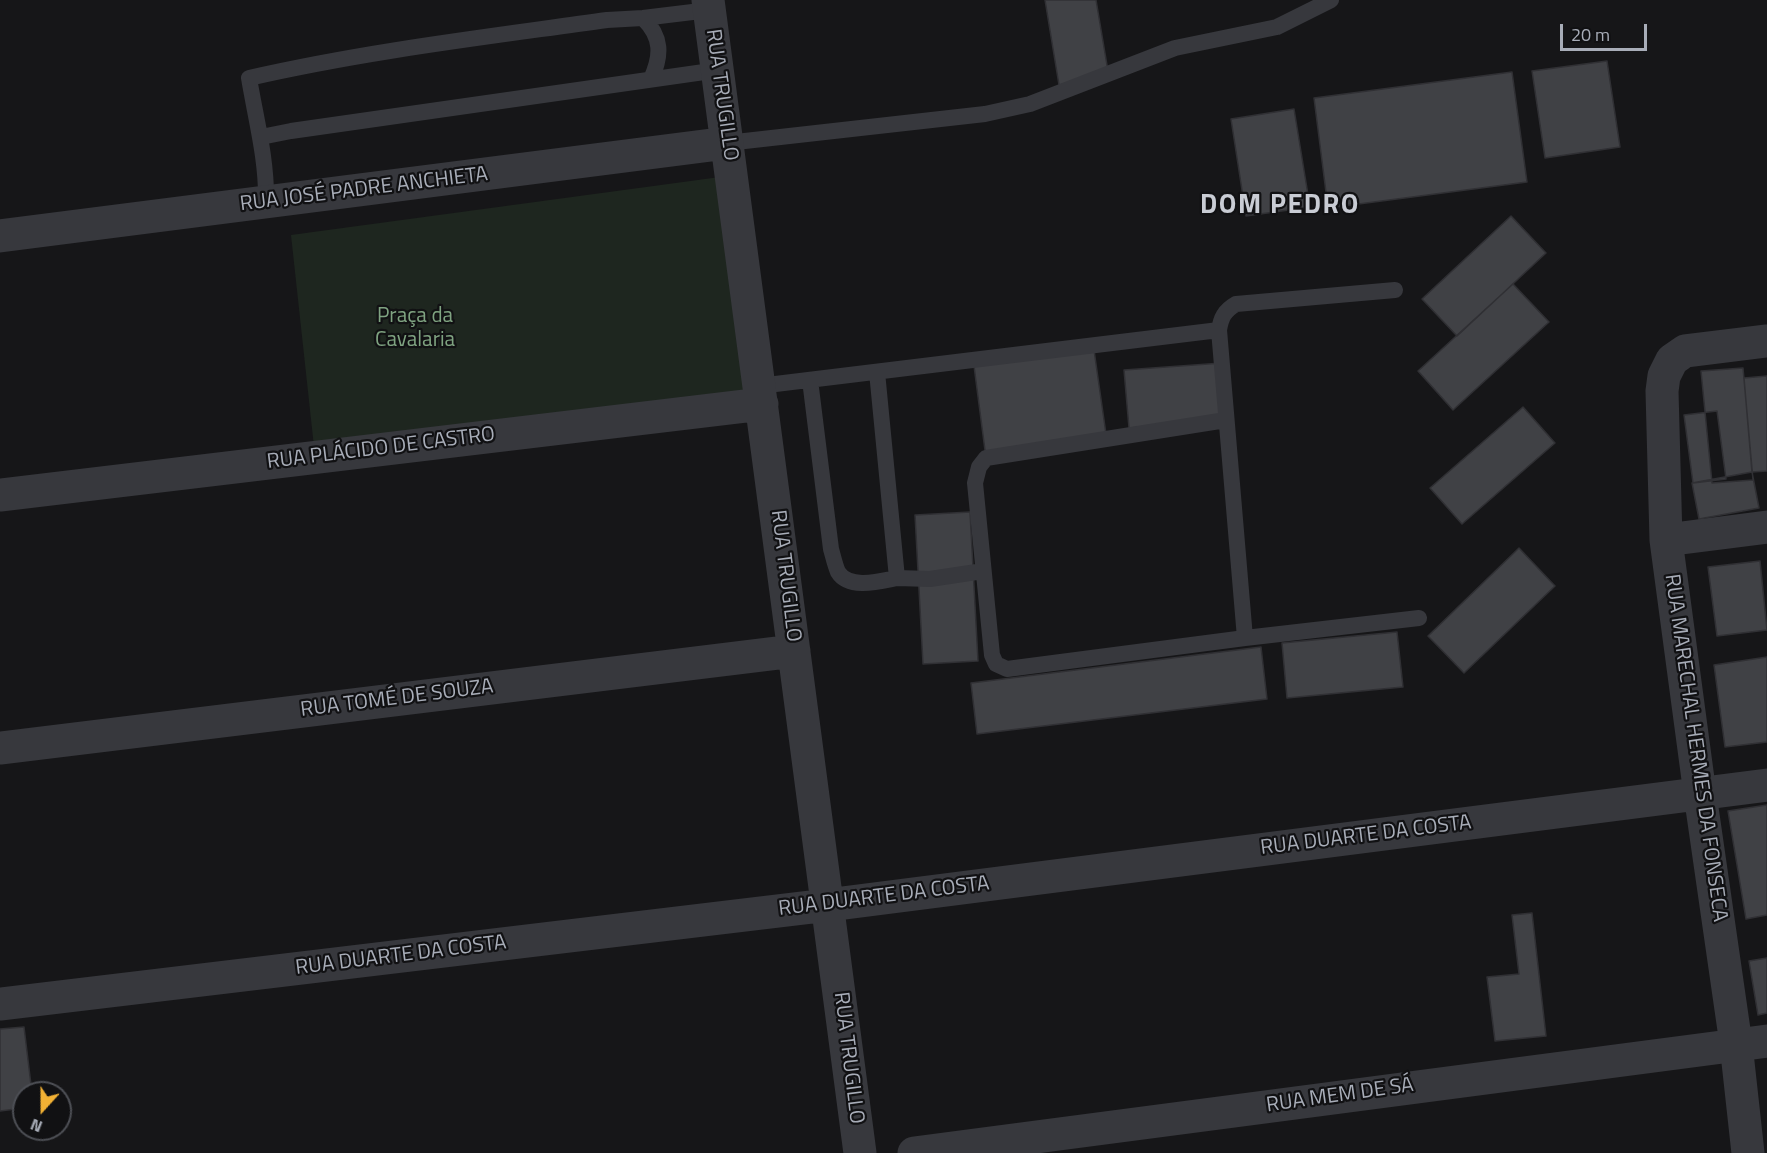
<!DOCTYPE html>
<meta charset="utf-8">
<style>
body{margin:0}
#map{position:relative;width:1767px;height:1153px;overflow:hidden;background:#161618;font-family:"Titillium Web",sans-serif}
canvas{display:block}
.north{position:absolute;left:12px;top:1081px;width:60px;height:60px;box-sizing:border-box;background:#111113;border:2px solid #4d4f55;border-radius:50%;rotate:201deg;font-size:16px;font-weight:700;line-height:24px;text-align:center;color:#a8adb8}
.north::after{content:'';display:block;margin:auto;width:21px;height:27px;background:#f2b134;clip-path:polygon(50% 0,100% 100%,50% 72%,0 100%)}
.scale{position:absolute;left:1560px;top:24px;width:87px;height:27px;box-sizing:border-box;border:3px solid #a8adb8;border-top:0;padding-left:8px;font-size:18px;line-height:21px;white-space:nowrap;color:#a8adb8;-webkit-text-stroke:4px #111113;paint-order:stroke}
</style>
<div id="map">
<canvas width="1767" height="1153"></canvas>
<div class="north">N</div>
<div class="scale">20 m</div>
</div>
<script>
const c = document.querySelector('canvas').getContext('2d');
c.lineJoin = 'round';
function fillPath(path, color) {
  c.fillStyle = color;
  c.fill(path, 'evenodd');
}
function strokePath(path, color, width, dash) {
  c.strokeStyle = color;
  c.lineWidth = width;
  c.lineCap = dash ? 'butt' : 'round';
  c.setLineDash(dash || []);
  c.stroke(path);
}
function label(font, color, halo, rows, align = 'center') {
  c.font = font + ' "Titillium Web",sans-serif';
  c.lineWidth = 4.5;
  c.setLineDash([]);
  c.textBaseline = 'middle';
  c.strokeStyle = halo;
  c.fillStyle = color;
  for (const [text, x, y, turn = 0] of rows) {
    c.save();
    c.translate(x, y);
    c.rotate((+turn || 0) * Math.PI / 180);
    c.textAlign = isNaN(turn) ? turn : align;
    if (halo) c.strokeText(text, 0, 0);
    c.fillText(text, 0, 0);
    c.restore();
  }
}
fillPath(new Path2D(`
 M720 177 751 389 315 456 291 235Z`), '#1e261f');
const building = new Path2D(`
 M1045 0H1096L1109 77 1059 85Z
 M1607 61 1620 147 1545 158 1532 71Z
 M1512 72 1527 182 1328 208 1314 98Z
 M1294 109 1310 207 1246 216 1231 119Z
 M1511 216 1546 253 1457 336 1422 299Z
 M1513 284 1549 322 1453 410 1418 371Z
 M1094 350 1107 441 986 458 974 366Z
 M1222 363 1226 420 1129 428 1124 370Z
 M1743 368 1753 480 1712 483 1701 371Z
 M1767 376V471L1752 472 1744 378Z
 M1523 407 1555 443 1462 524 1430 488Z
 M1717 411 1726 479 1693 483 1684 415Z
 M1752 472 1759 508 1699 519 1692 483Z
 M970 512 978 661 923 664 915 515Z
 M1519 548 1555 586 1464 673 1428 636Z
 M1760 561 1767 630 1717 636 1708 567Z
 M1397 632 1403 687 1287 698 1282 643Z
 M1261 647 1267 699 977 734 971 683Z
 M1767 657V742L1725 747 1714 665Z
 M1767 805V915L1746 919 1728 811Z
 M1532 913 1546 1036 1495 1041 1487 977 1519 974 1512 915Z
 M1767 958V1013L1758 1015 1749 961Z
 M24 1027 32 1093H24V1108L0 1111V1029Z`);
fillPath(building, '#404145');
strokePath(building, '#303034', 1.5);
strokePath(new Path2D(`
 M643 18C662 37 662 55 651 79
 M261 137 291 131 718 70
 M727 143 985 114 1030 104 1175 48 1277 27 1331 0
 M266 202C267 160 256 120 249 78 367 51 487 37 607 20L643 18 709 10
 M1219 330C1221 318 1224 311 1236 304L1395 290
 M877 372 897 578 930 579 983 571
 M810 380 831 549C833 556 835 565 838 572 849 590 881 581 897 578
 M759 386 1219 330 1245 638 1419 618
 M1226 420 986 458 979 467 975 483 992 655 996 664 1007 669 1245 638`), '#37383d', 16);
strokePath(new Path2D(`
 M708 0 860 1153
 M0 236 727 143
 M0 495 762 404
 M1666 540 1767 527
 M0 748 794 651
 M0 1004 828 905 1767 785
 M914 1153 1767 1041
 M1748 1153 1736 1044 1700 794 1666 540 1662 391 1664 376 1672 360 1685 351 1767 341`), '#37383d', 33);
label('21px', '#a8adb8', '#111113', [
 ["RUA TRUGILLO",721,95,82],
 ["RUA JOSÉ PADRE ANCHIETA",364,190,-7],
 ["RUA PLÁCIDO DE CASTRO",381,449,-7],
 ["RUA TRUGILLO",785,576,83],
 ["RUA TOMÉ DE SOUZA",397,699,-7],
 ["RUA MARECHAL HERMES DA FONSECA",1695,748,82],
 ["RUA DUARTE DA COSTA",1366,836,-7],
 ["RUA DUARTE DA COSTA",884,897,-7],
 ["RUA DUARTE DA COSTA",401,956,-7],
 ["RUA TRUGILLO",848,1058,83],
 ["RUA MEM DE SÁ",1340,1096,-8]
]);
label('21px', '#7fa381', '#111113', [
 ["Praça da",415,317],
 ["Cavalaria",415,341]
]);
c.letterSpacing = '1.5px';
label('bold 27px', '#c9ccd4', '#111113', [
 ["DOM PEDRO",1280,206]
]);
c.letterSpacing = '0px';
</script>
